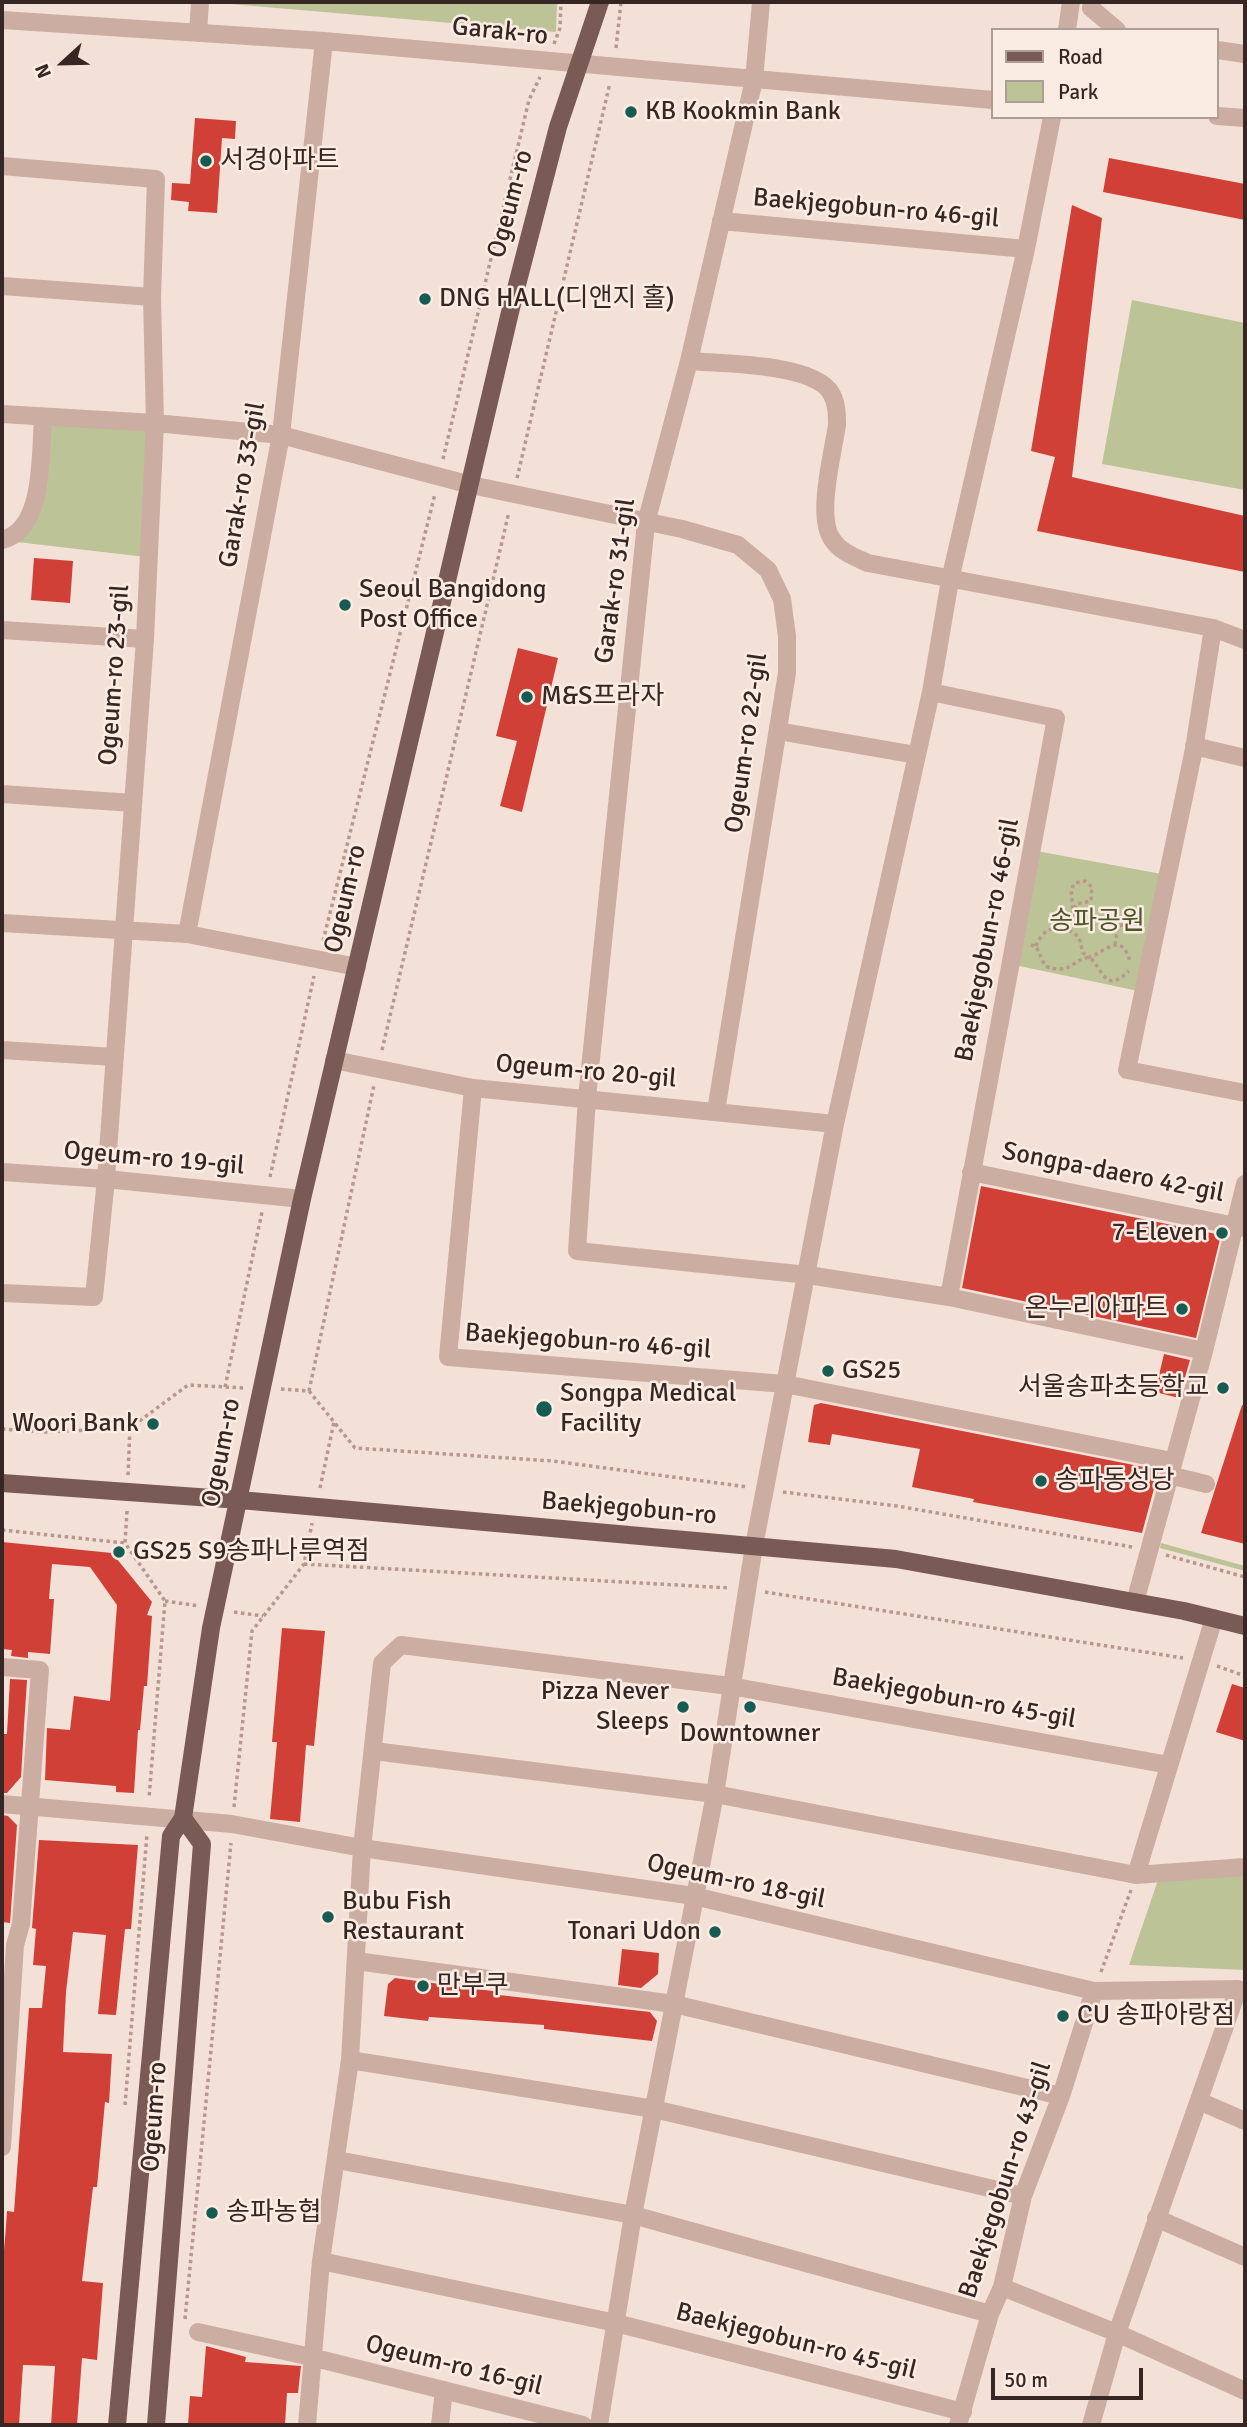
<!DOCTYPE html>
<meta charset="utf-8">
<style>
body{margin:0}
#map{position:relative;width:1247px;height:2427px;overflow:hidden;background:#f3e1d7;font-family:Signika,sans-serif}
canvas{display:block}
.frame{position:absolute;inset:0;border:4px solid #362725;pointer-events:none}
.legend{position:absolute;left:991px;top:28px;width:228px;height:91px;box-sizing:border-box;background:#fbece3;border:2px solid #ac9d97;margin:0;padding:9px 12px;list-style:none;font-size:21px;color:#362725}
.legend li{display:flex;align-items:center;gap:14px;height:35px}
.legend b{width:35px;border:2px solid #ac9d97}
.north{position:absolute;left:28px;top:28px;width:70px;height:70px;-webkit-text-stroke:5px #fbece3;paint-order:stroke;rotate:248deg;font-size:19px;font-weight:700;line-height:28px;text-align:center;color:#362725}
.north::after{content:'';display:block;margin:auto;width:24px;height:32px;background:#362725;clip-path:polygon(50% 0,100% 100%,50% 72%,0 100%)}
.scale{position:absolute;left:991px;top:2368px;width:152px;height:32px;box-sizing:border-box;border:4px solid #362725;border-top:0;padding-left:9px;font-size:21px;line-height:24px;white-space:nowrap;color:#362725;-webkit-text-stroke:5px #fbece3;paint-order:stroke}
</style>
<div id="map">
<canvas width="1247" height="2427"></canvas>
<div class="frame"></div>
<ul class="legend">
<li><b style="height:9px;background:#795a55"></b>Road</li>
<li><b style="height:19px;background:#bcc396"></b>Park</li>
</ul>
<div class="north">N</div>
<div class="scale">50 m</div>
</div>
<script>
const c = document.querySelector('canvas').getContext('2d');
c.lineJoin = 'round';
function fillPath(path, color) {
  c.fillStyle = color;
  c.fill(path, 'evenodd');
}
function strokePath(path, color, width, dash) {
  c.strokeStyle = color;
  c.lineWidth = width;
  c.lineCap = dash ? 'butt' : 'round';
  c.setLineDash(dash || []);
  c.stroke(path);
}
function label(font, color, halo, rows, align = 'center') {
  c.font = font + ' Signika,"Noto Sans KR",sans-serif';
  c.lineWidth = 5;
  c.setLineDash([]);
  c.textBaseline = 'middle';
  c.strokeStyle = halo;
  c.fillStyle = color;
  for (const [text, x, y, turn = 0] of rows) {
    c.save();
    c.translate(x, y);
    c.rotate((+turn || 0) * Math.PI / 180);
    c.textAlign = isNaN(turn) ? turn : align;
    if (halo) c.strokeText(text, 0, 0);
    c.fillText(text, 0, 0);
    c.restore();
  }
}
fillPath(new Path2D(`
 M207 2H557L556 32Z
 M1132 300 1245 323V490L1102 464Z
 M48 422 155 429 146 557 17 542C46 524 44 455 48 422Z
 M1031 850 1167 875 1143 992 1010 964Z
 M1161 1543 1245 1566V1571L1160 1548Z
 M1245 1871V1970L1129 1965 1159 1877Z`), '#bcc396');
fillPath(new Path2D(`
 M195 118 236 121 235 139 222 138 217 213 188 211 189 202 171 200 172 183 190 184Z
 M1109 158 1245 184V220L1103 192Z
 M1072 205 1102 218 1072 477 1245 516V572L1037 531 1055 457 1031 451Z
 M34 558 73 561 70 603 31 600Z
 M518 648 558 658 522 812 500 806 517 741 496 736Z
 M981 1186 1221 1235 1196 1338 962 1288Z
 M1164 1354 1190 1360 1179 1398 1155 1392Z
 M821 1403 1159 1470 1142 1533 973 1502 974 1499 912 1487 920 1449 832 1434 830 1445 808 1442 814 1405Z
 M1242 1405 1245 1406V1544L1201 1533Z
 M2 1542 112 1553 152 1602 147 1615 152 1616 147 1686H144L140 1730H138L134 1793 116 1792V1786L45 1780 47 1728 70 1730 74 1696 110 1701 117 1605 90 1567 52 1564 49 1599H54L50 1654 28 1652V1658L11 1656 12 1650 2 1649Z
 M282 1628 325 1631 314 1746 306 1745 300 1822 270 1819 277 1742H272Z
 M10 1679 27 1680 24 1726 21 1777 7 1793H2V1734H7Z
 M1232 1684 1245 1688V1741L1216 1732Z
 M2 1815 8 1816 17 1825 10 1923 2 1922Z
 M39 1840 138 1845 131 1929H125L116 2015 98 2014 106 1935 73 1932 66 1992 63 2052 112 2054 109 2103 105 2102 97 2187H93L82 2281 103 2283 97 2360 82 2358 77 2425H51L55 2366 23 2365 19 2425 2 2424V2274L6 2226 7 2211 14 2212 29 2008H42L46 1966 33 1965 36 1929 32 1928Z
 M622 1949 659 1953 658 1974 641 1988 618 1985Z
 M395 1978 500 1992 499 1995 650 2012 657 2021 652 2041 544 2029V2025L429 2017 428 2021 384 2016 388 1984Z
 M206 2346 246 2357 245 2362 301 2366 298 2393H287L285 2425H188L190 2396 202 2397Z`), '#d14037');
strokePath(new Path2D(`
 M554 44 560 28 561 2
 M616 48 621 2
 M443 459 529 100 540 77
 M517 478 610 83
 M1066 928 1073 913 1071 889 1075 883 1085 881 1092 887 1091 901 1076 904 1073 913 1118 926
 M323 941 435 494
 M1031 945 1036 946 1045 966C1071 975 1069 962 1089 957 1102 966 1104 996 1129 971
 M1115 945 1118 926 1141 922
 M1036 946C1042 931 1051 926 1066 928L1079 937 1083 953 1089 957C1103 955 1121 928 1130 962
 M382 1050 509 512
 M270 1177 314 976
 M225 1387 262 1212
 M281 1389 309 1391 355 1448 553 1461 748 1487
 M309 1391 374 1085
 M2 1429 45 1432 130 1428 188 1385 245 1388
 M128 1475 130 1428
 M320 1488 334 1422
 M783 1492 897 1506 1132 1547
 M127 1511 125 1543 165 1601 149 1798
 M2 1530 125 1543
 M1166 1555 1245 1577
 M304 1564 730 1588
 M765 1592 1183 1658
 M165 1601 199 1606
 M234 1612 263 1616
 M1217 1666 1245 1676
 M234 1807 252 1631 304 1564 312 1523
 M1101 1972 1131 1890
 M125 2105 147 1834
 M185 2319 231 1843`), '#b8978c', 3.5, [3.5, 3.5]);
strokePath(new Path2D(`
 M761 2 754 80 689 361 646 523 587 1098 577 1251 808 1275 949 1297 1204 1351
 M1092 2 1091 8 1117 30
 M2 20 324 41 993 100
 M1067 30 1071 2
 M198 33 200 2
 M1217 50 1245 54
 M1217 116 1245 118
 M2 166 156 179 152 297 155 423 145 639 106 1179 94 1297 2 1293
 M721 221 1026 249
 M2 286 152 297
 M689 361C722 364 813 363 831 393 837 403 837 415 837 425 833 453 816 516 832 539 840 552 855 557 868 563L1213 628 1245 640
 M2 414 155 423 281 435 471 485 682 529 738 545 768 570 782 599 787 636V673L716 1111
 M2 540C45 530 40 454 43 417
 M1213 628 1194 749 1127 1070 1245 1093
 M2 630 145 639
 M931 692 1056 718 949 1297
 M778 731 916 755
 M1194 746 1245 758
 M2 794 133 803
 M2 923 187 934 357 967
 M187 934 281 435 324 41
 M2 1050 115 1057
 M334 1060 473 1088 835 1124
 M473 1088 448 1357 785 1384 1172 1461
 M2 1172 106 1179 302 1199
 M971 1172 1245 1228
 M1169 1475 1206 1484
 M1135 1602 1204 1351 1245 1184
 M2 1667 40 1670 21 1924 15 1945 2 2147
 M374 1751 715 1794 1136 1875 1245 1867
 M2 1804 232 1824 362 1848 694 1896 1094 1991 1238 1989 1245 1992
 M1136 1875 1214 1618
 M356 1961 674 2004 1061 2096
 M350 2060 654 2109 1023 2196
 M1199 2101 1245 2121
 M337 2160 633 2215 990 2314
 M1156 2218 1245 2257
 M321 2261 616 2323 963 2412
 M1002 2287 1117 2333 1245 2391
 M198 2332 311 2357 583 2425
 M307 2425 321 2261 350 2060 362 1848 382 1663 401 1645 730 1686 1169 1765
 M440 2425 444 2390
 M599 2425 633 2215 715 1794 754 1546 835 1124 931 692 950 580 1026 249 1052 117
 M958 2425 990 2314 1002 2287 1023 2196 1061 2096 1094 1991
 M1091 2425 1117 2333 1238 1989`), '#ccada2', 18);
strokePath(new Path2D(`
 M2 1483 240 1500 896 1559 1184 1611 1245 1626
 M117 2425 171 1836 183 1818 211 1628 302 1199 511 308 558 127 600 2
 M156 2425 202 1844 183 1818`), '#795a55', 18);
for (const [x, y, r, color] of [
 [631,112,7,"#175b53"],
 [206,161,7,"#175b53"],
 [425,299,7,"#175b53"],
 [345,605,7,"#175b53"],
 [527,697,7,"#175b53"],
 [1222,1233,7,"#175b53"],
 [1182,1309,7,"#175b53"],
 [828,1371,7,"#175b53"],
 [1223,1388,7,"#175b53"],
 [544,1409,9,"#175b53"],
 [153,1424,7,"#175b53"],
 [1041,1481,7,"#175b53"],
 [119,1552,7,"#175b53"],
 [683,1707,7,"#175b53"],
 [750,1707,7,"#175b53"],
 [328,1917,7,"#175b53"],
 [715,1932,7,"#175b53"],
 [423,1986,7,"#175b53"],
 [1063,2016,7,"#175b53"],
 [212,2213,7,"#175b53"]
]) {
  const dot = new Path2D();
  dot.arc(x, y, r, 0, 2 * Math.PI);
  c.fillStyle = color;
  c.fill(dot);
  strokePath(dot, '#fbece3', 2.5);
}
label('26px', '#362725', '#fbece3', [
 ["Garak-ro",500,32,6],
 ["Ogeum-ro",511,204,-75],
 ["Baekjegobun-ro 46-gil",876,209,5],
 ["Garak-ro 33-gil",243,485,-80],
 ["Garak-ro 31-gil",616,581,-82],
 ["Ogeum-ro 23-gil",115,675,-86],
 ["Ogeum-ro 22-gil",747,743,-82],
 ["Ogeum-ro",346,899,-77],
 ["Baekjegobun-ro 46-gil",988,940,-79],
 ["Ogeum-ro 20-gil",586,1072,5],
 ["Ogeum-ro 19-gil",154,1159,5],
 ["Songpa-daero 42-gil",1113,1173,11],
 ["Baekjegobun-ro 46-gil",588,1342,4],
 ["Ogeum-ro",222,1453,-79],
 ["Baekjegobun-ro",629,1509,5],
 ["Baekjegobun-ro 45-gil",954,1699,10],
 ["Ogeum-ro 18-gil",736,1882,12],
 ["Ogeum-ro",155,2117,-86],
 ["Baekjegobun-ro 43-gil",1006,2180,-72],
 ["Baekjegobun-ro 45-gil",796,2342,14],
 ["Ogeum-ro 16-gil",454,2366,14]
]);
label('26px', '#362725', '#fbece3', [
 ["KB Kookmin Bank",645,112],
 ["서경아파트",220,161],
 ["DNG HALL(디앤지 홀)",439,299],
 ["Seoul Bangidong",359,590],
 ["Post Office",359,620],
 ["M&S프라자",541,697],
 ["7-Eleven",1208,1233,"right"],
 ["온누리아파트",1168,1309,"right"],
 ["GS25",842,1371],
 ["서울송파초등학교",1209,1388,"right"],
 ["Songpa Medical",560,1394],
 ["Facility",560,1424],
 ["Woori Bank",139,1424,"right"],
 ["송파동성당",1055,1481],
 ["GS25 S9송파나루역점",133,1552],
 ["Pizza Never",669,1692,"right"],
 ["Sleeps",669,1722,"right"],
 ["Downtowner",750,1734,"center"],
 ["Bubu Fish",342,1902],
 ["Restaurant",342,1932],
 ["Tonari Udon",701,1932,"right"],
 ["만부쿠",437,1986],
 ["CU 송파아랑점",1077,2016],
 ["송파농협",226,2213]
], 'left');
label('26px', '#4e5627', '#fbece3', [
 ["송파공원",1097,922]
]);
</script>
